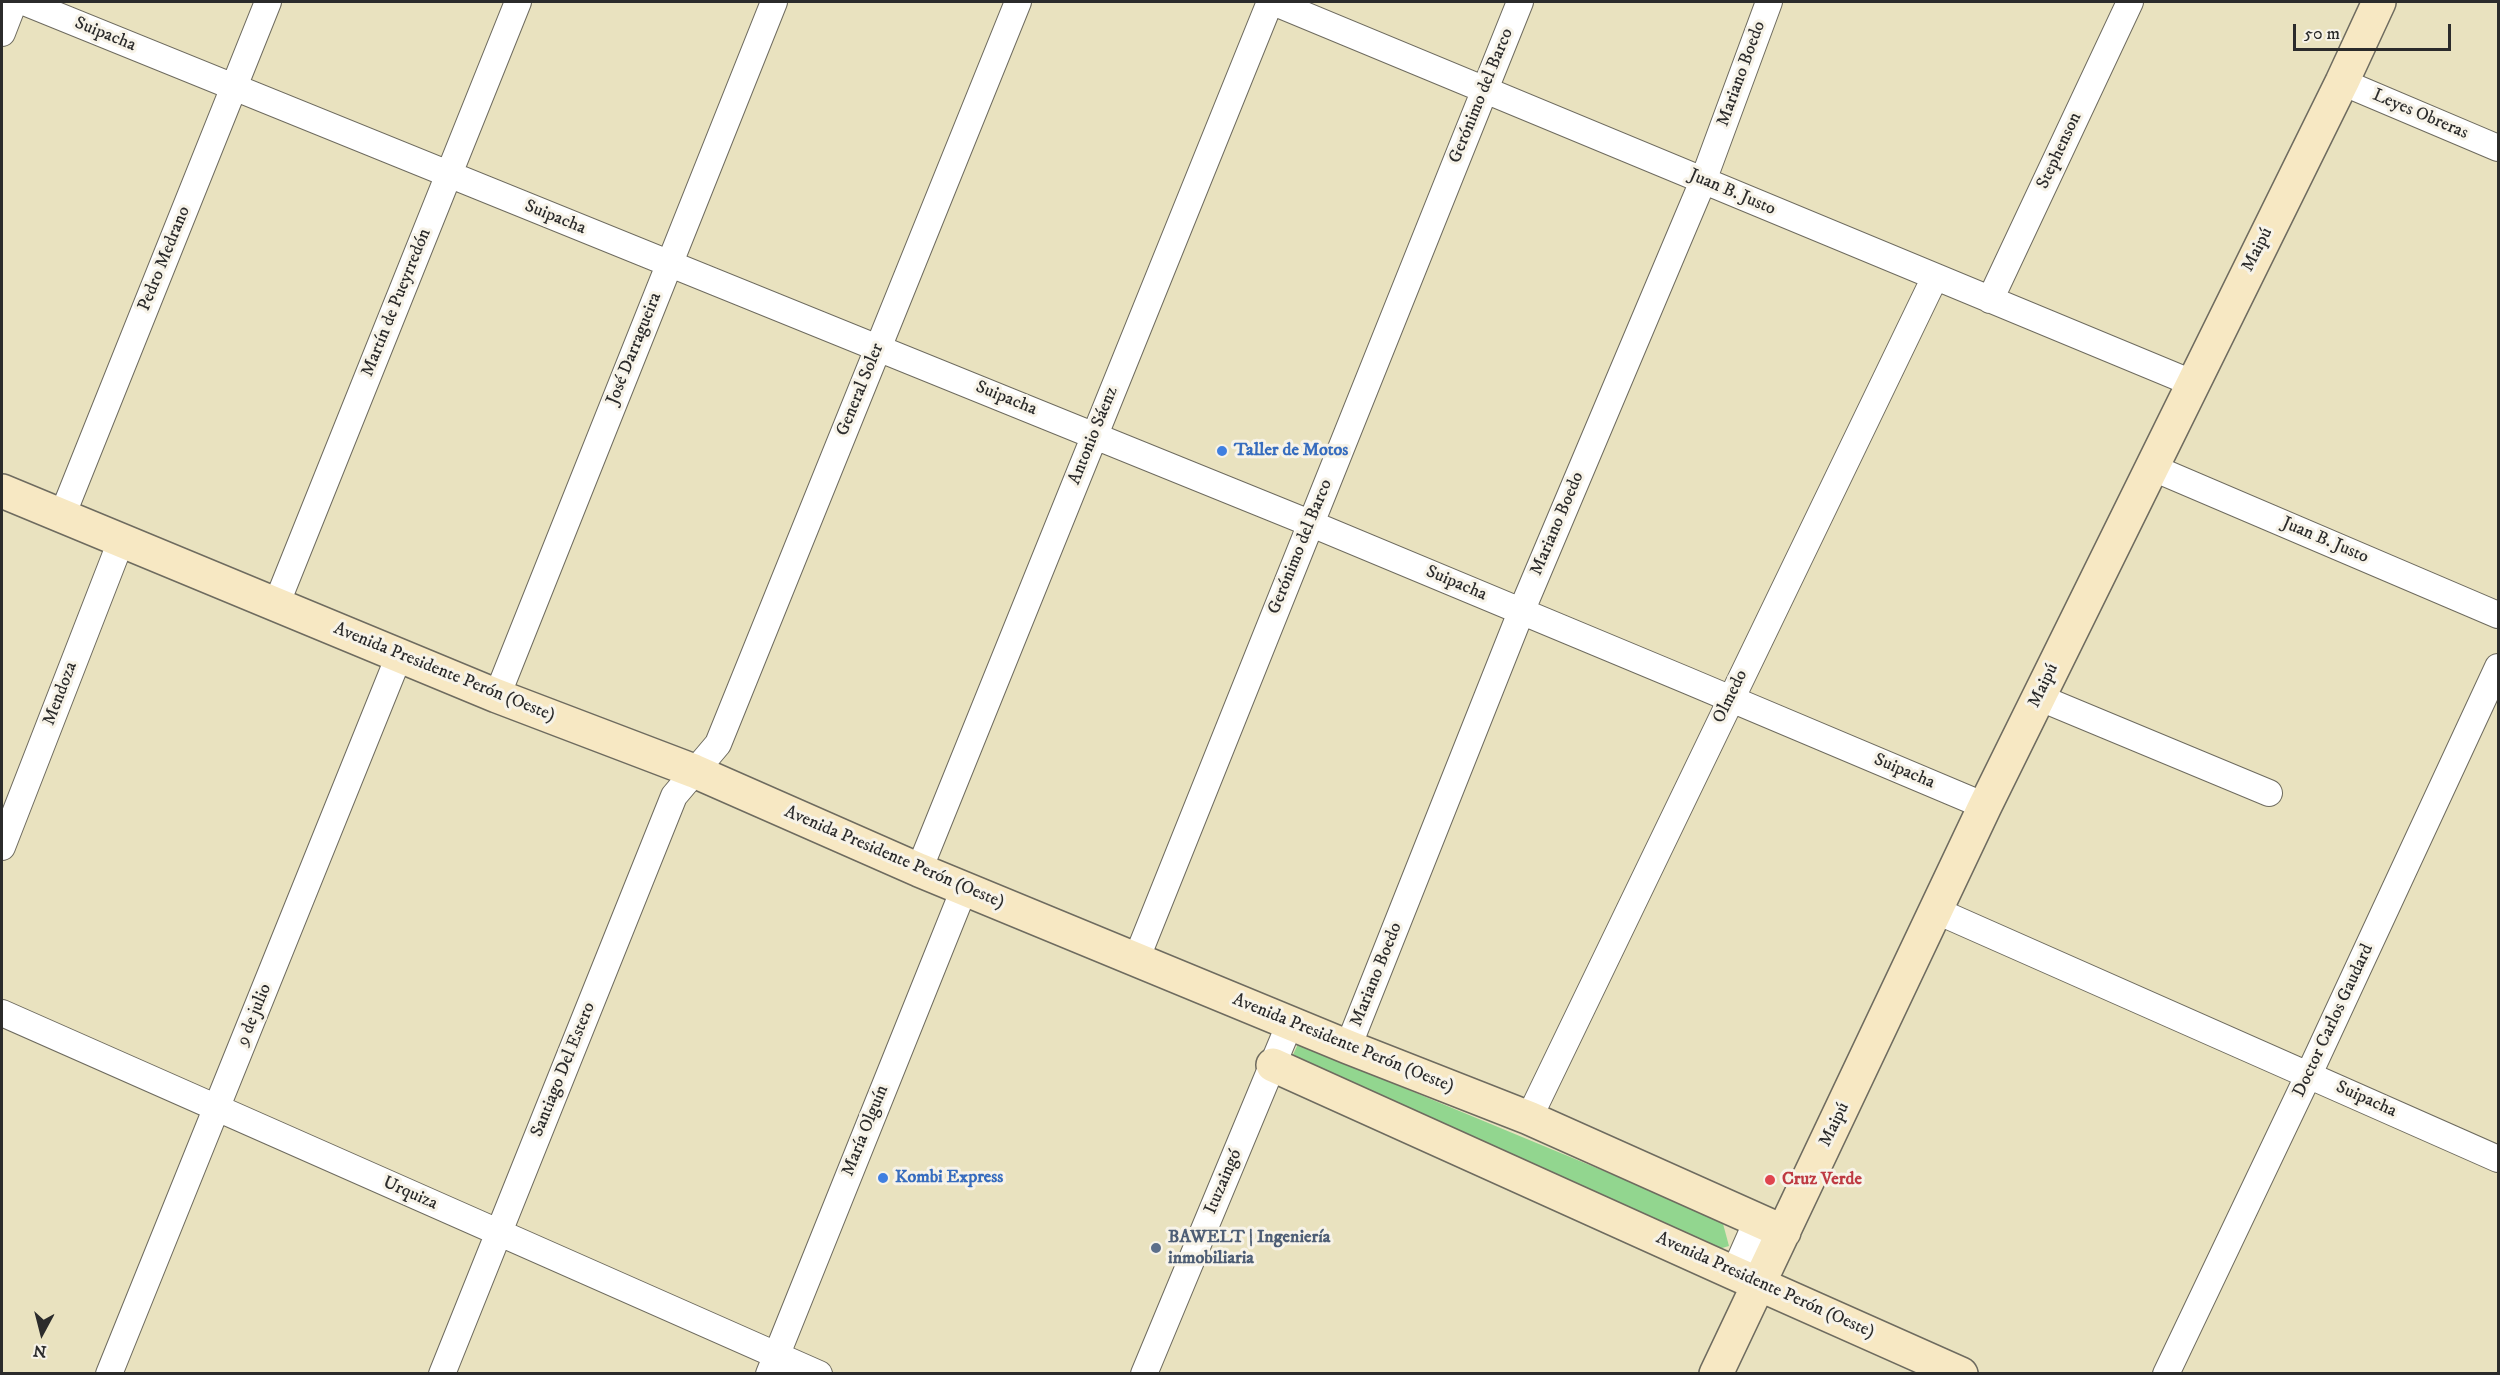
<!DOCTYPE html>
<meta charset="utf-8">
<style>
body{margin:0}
#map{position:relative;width:2500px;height:1375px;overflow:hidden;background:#e9e2bf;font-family:"IM FELL DW Pica",serif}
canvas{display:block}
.frame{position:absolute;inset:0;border:3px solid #2b2b2b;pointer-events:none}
.north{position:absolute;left:12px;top:1303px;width:60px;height:60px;-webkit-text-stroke:4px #f7f3e8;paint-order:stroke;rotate:187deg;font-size:16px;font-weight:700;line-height:24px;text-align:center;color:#2b2b2b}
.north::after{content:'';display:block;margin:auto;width:21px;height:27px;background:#2b2b2b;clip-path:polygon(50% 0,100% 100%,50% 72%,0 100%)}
.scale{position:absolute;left:2293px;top:24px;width:158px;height:27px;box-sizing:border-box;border:3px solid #2b2b2b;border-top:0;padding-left:8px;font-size:18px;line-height:21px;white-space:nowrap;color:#2b2b2b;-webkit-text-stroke:4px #f7f3e8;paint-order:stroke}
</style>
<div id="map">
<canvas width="2500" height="1375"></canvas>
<div class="frame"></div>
<div class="north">N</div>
<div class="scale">50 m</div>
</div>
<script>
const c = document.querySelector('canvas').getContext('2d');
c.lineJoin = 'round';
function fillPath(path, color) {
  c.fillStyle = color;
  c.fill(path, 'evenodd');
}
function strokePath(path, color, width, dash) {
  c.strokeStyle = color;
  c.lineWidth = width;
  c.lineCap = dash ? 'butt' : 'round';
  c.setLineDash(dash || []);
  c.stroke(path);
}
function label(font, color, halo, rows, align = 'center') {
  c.font = font + ' "IM FELL DW Pica",serif';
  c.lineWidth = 6;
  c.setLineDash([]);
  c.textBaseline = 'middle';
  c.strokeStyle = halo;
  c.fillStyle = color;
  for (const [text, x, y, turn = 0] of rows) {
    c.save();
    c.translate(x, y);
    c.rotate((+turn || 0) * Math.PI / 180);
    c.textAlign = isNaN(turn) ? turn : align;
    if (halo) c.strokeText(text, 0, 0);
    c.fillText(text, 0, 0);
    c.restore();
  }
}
fillPath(new Path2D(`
 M1298 1044 1722 1220 1729 1246 1708 1252 1290 1061Z`), '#92d68f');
const street = new Path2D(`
 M24 2C450 178 880 346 1307 522 1534 615 1759 711 1985 806
 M1273 2 2192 383
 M2 33 14 2
 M2342 82 2498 148
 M1990 300 2130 2
 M2151 467 2498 615
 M62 516 268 2
 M276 605 518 2
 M497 696 774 2
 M2038 697 2269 793
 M2 847 121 541
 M919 870 1270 2
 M1937 911 2498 1159
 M1136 960 1520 2
 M2 1013 819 1374
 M1348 1047 1521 612 1703 181 1769 2
 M1529 1118 1935 277
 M1734 1273 1757 1221
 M109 1374 399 656
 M442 1374 674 796 718 744 1018 2
 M769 1374 964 889
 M1144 1374 1290 1023
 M2166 1374 2309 1074 2498 667`);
const secondary = new Path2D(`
 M2 491 497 696 694 771 919 870 1348 1047 1529 1118 1784 1232
 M1273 1065 1734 1273 1961 1374
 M1716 1374 1985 806 2342 82 2379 2`);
strokePath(street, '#6e6b5f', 28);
strokePath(secondary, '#6e6b5f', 36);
strokePath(street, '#fff', 26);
strokePath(secondary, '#f7e8c3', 33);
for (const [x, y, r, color] of [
 [1222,451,6,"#3f7fe0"],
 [883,1178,6,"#3f7fe0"],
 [1770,1180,6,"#e0444e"],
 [1156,1248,6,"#5c6f8a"]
]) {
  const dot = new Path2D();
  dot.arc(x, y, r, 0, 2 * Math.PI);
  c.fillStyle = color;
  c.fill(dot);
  strokePath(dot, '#f7f3e8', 2);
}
label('18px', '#2b2b2b', '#f7f3e8', [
 ["Suipacha",105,35,22],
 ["Mariano Boedo",1742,74,-70],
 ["Gerónimo del Barco",1482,96,-68],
 ["Leyes Obreras",2420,115,23],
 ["Stephenson",2060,151,-65],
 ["Juan B. Justo",1732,193,23],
 ["Suipacha",555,218,22],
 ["Maipú",2258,250,-63],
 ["Pedro Medrano",165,259,-68],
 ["Martín de Pueyrredón",397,303,-68],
 ["José Darragueira",635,349,-68],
 ["General Soler",861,390,-68],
 ["Suipacha",1006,399,22],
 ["Antonio Sáenz",1094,436,-68],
 ["Mariano Boedo",1558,524,-67],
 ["Juan B. Justo",2325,541,23],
 ["Gerónimo del Barco",1301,547,-68],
 ["Suipacha",1456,584,23],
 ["Avenida Presidente Perón (Oeste)",444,673,22],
 ["Maipú",2044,686,-64],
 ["Mendoza",61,694,-69],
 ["Olmedo",1731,697,-64],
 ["Suipacha",1904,772,23],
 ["Avenida Presidente Perón (Oeste)",894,858,23],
 ["Mariano Boedo",1377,975,-68],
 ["9 de julio",255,1015,-68],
 ["Doctor Carlos Gaudard",2334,1021,-65],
 ["Avenida Presidente Perón (Oeste)",1343,1044,22],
 ["Santiago Del Estero",564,1070,-68],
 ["Suipacha",2366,1100,24],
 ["Maipú",1835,1125,-64],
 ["María Olguín",866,1131,-68],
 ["Ituzaingó",1224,1182,-67],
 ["Urquiza",410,1194,24],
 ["Avenida Presidente Perón (Oeste)",1765,1286,24]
]);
label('bold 18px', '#366cbe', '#f7f3e8', [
 ["Taller de Motos",1234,451],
 ["Kombi Express",895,1178]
], 'left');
label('bold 18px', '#be3a42', '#f7f3e8', [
 ["Cruz Verde",1782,1180]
], 'left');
label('bold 18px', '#4e5e75', '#f7f3e8', [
 ["BAWELT | Ingeniería",1168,1238],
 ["inmobiliaria",1168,1259]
], 'left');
</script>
